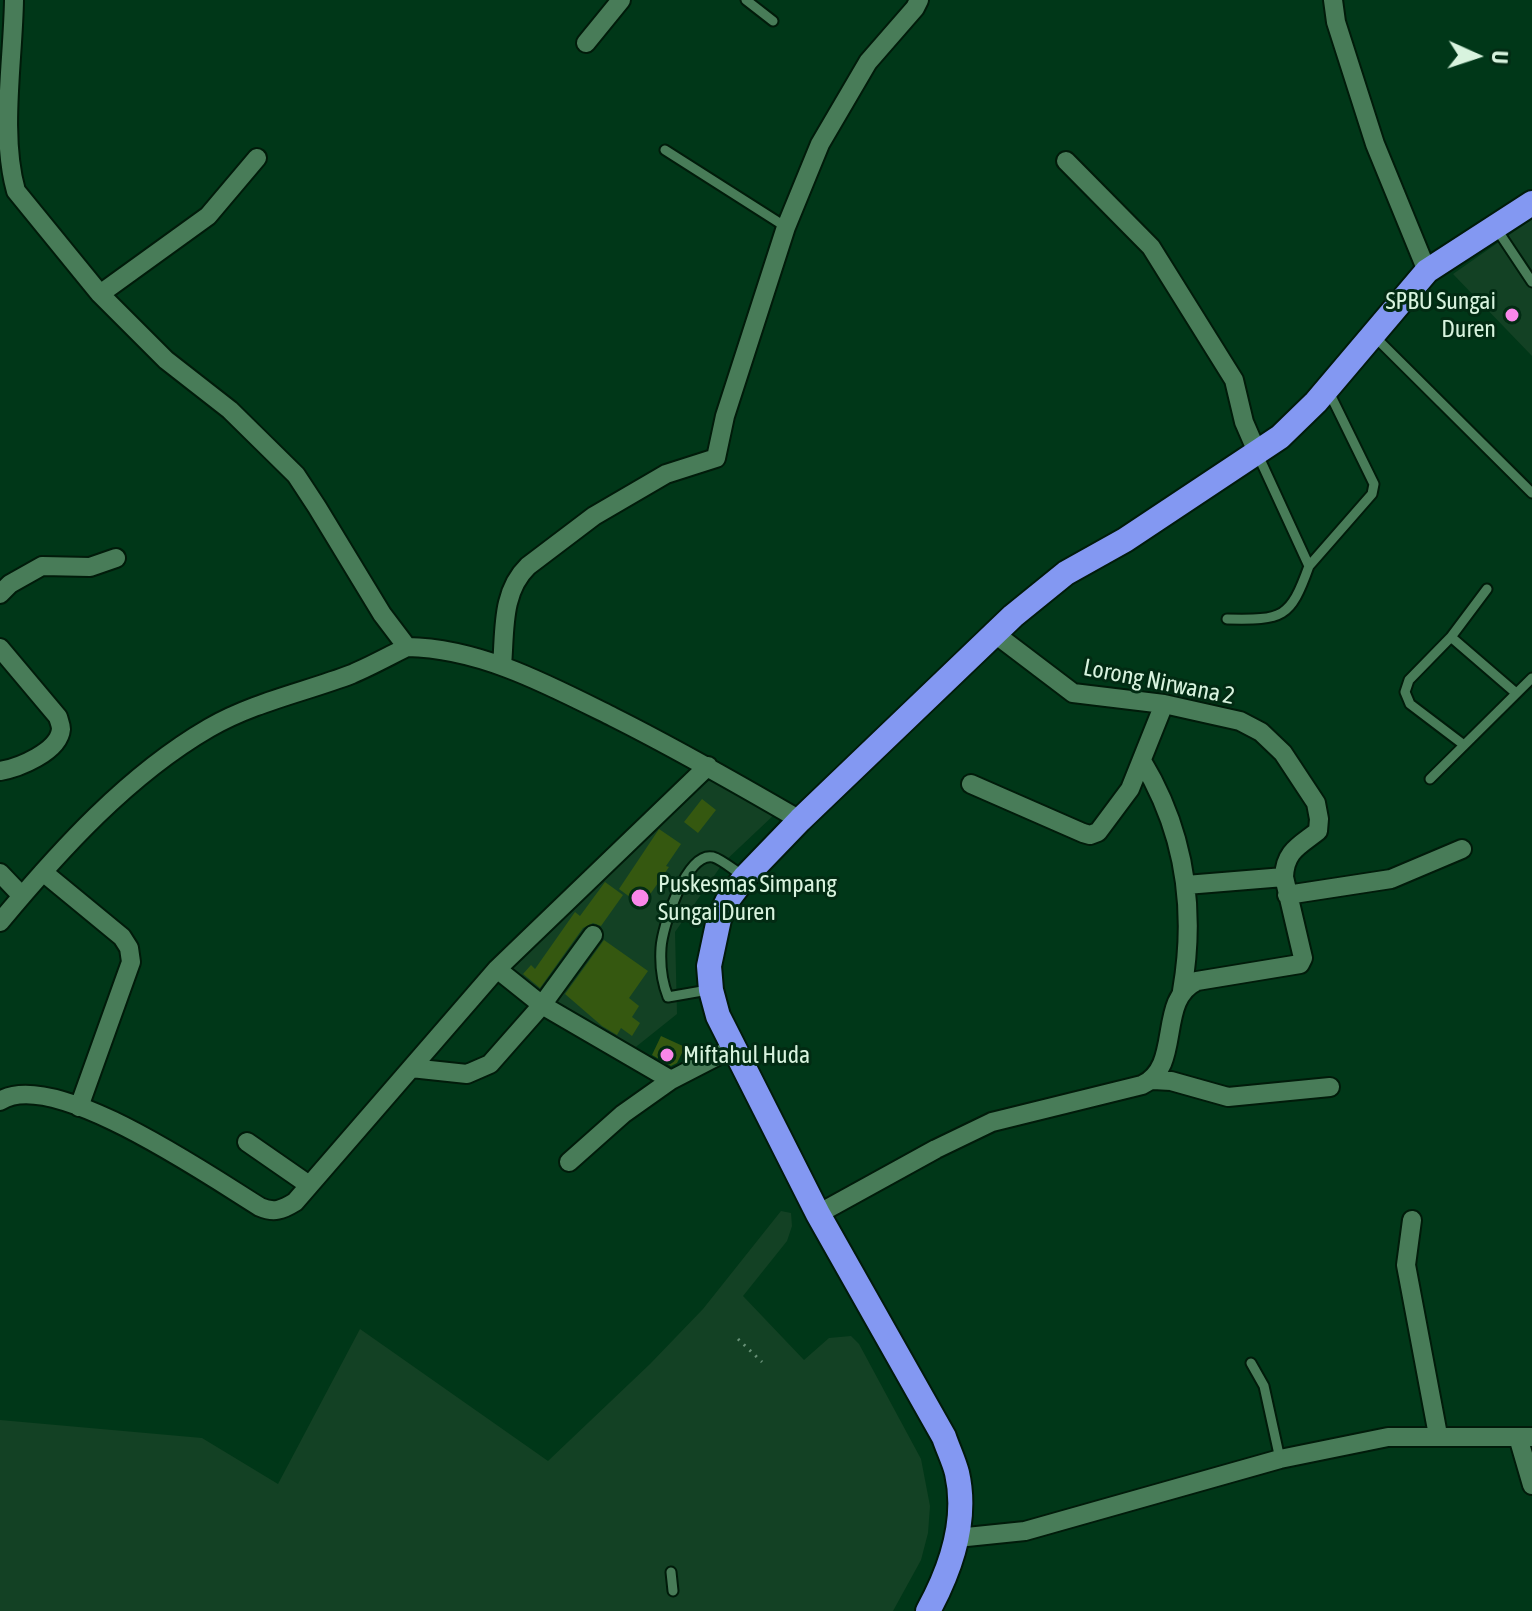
<!DOCTYPE html>
<style>
body{margin:0}
#map{position:relative;width:1532px;height:1611px;overflow:hidden;background:#003718;font-family:"Asap Condensed",sans-serif}
canvas{display:block}
.north{position:absolute;left:1436px;top:16px;width:80px;height:80px;-webkit-text-stroke:6px #022b13;paint-order:stroke;rotate:93deg;font-size:22px;font-weight:700;line-height:32px;text-align:center;color:#d8f3de}
.north::after{content:'';display:block;margin:auto;width:28px;height:36px;background:#d8f3de;clip-path:polygon(50% 0,100% 100%,50% 72%,0 100%)}
</style>
<div id="map">
<canvas width="1532" height="1611"></canvas>
<div class="north">U</div>
</div>
<script>
const c = document.querySelector('canvas').getContext('2d');
c.lineJoin = 'round';
function fillPath(path, color) {
  c.fillStyle = color;
  c.fill(path, 'evenodd');
}
function strokePath(path, color, width, dash) {
  c.strokeStyle = color;
  c.lineWidth = width;
  c.lineCap = dash ? 'butt' : 'round';
  c.setLineDash(dash || []);
  c.stroke(path);
}
function label(font, color, halo, rows, align = 'center') {
  c.font = font + ' "Asap Condensed",sans-serif';
  c.lineWidth = 6;
  c.setLineDash([]);
  c.textBaseline = 'middle';
  c.strokeStyle = halo;
  c.fillStyle = color;
  for (const [text, x, y, turn = 0] of rows) {
    c.save();
    c.translate(x, y);
    c.rotate((+turn || 0) * Math.PI / 180);
    c.textAlign = isNaN(turn) ? turn : align;
    if (halo) c.strokeText(text, 0, 0);
    c.fillText(text, 0, 0);
    c.restore();
  }
}
fillPath(new Path2D(`
 M1532 219V356L1453 274Z
 M710 780 726 781 776 813 723 863 675 932 677 1014 632 1050 540 1002 505 971 699 786Z
 M781 1211 791 1213 792 1226 787 1241 743 1296 804 1360 829 1338 851 1336 859 1344 921 1459 930 1506 928 1533 921 1560 893 1611H0V1420L202 1438 278 1484 360 1329 548 1461 650 1364 703 1309Z`), '#134124');
fillPath(new Path2D(`
 M702 799 716 810 698 833 684 822Z
 M659 829 681 844 666 866 669 867 642 906 619 889Z
 M605 882 623 895 601 926 593 923 583 928 540 988 523 974 531 965 535 969 575 912 580 916Z
 M604 940 648 971 629 998 639 1006 632 1017 640 1023 632 1036 621 1028 617 1035 602 1026 565 994Z
 M661 1036 685 1047 677 1063 671 1066 652 1055Z`), '#355810');
const lane = new Path2D(`
 M746 0 773 21
 M665 150 786 227
 M1496 228 1532 282
 M1373 335 1532 493
 M1258 455 1309 566 1372 494 1374 484 1329 392
 M1227 619C1283 620 1290 619 1309 566
 M1451 637 1516 693
 M1464 745 1410 704 1405 692 1409 680 1451 637 1487 589
 M1430 779 1532 678
 M708 990 668 997C662 982 660 964 661 948 662 928 686 851 713 857 723 860 736 872 745 877
 M1251 1363 1264 1386 1280 1459
 M671 1572 673 1591`);
const street = new Path2D(`
 M14 0C13 61 0 135 16 191L100 294 166 360 230 410 296 475 317 507 382 614 407 647C480 648 549 685 613 717 677 749 738 784 800 820
 M1333 0 1336 22 1375 144 1427 271
 M586 43 621 0
 M1066 161 1151 247 1234 380 1244 422 1257 452
 M100 294 208 216 257 158
 M0 594 10 584 42 566 90 567 116 558
 M0 648 58 717C59 721 61 725 61 729 59 752 18 768 0 771
 M502 666C505 631 501 592 528 566L594 516 666 474 716 458 725 416 786 227 820 144 868 62 915 8 919 0
 M1142 761C1185 832 1196 910 1182 991
 M971 784 1083 833 1090 835 1098 832 1130 789 1164 704
 M43 872 122 937 129 948 131 962 79 1107
 M0 873 22 896
 M1186 885 1284 877
 M1287 895 1391 879 1462 849
 M0 922C60 850 128 775 209 728 254 702 305 692 352 674 371 666 389 656 407 647
 M497 969 542 1005 671 1080
 M411 1068 467 1074 490 1064 542 1005 593 935
 M1153 1080 1171 1081 1228 1097 1330 1087
 M0 1101C53 1067 211 1177 260 1207 274 1213 282 1210 295 1202L497 969 708 766
 M247 1142 309 1185
 M569 1162 623 1114 671 1080 733 1048
 M818 1214 936 1149 992 1122 1142 1085C1183 1066 1156 1000 1197 981L1300 964 1303 958 1284 877C1285 851 1299 846 1318 831L1319 819 1316 803 1283 753 1261 732 1240 721 1164 704 1073 693 994 633
 M1412 1220 1406 1265 1438 1435
 M1518 1437 1532 1485
 M957 1538 1025 1531 1280 1459 1388 1437H1532`);
const highway = new Path2D(`
 M928 1611C951 1569 968 1521 957 1473 954 1461 948 1449 944 1437L818 1214 718 1016 711 990 709 966 719 919 729 898 745 877 800 820 1013 616 1066 573 1125 540 1280 437 1316 402 1427 271 1532 203`);
strokePath(lane, '#011b0a', 13);
strokePath(street, '#011b0a', 22);
strokePath(highway, '#011b0a', 28);
strokePath(new Path2D(`
 M738 1339 762 1362`), '#689177', 3, [2, 6]);
strokePath(lane, '#487c58', 9);
strokePath(street, '#487c58', 18);
strokePath(highway, '#8398f2', 24);
for (const [x, y, r, color] of [
 [1512,315,8,"#f987e9"],
 [640,898,10,"#f987e9"],
 [667,1055,8,"#f987e9"]
]) {
  const dot = new Path2D();
  dot.arc(x, y, r, 0, 2 * Math.PI);
  c.fillStyle = color;
  c.fill(dot);
  strokePath(dot, '#022b13', 3);
}
label('24px', '#d8f3de', '#022b13', [
 ["SPBU Sungai",1496,301,"right"],
 ["Duren",1496,329,"right"],
 ["Puskesmas Simpang",658,884],
 ["Sungai Duren",658,912],
 ["Miftahul Huda",683,1055]
], 'left');
label('24px', '#d8f3de', '#022b13', [
 ["Lorong Nirwana 2",1159,682,11]
]);
</script>
